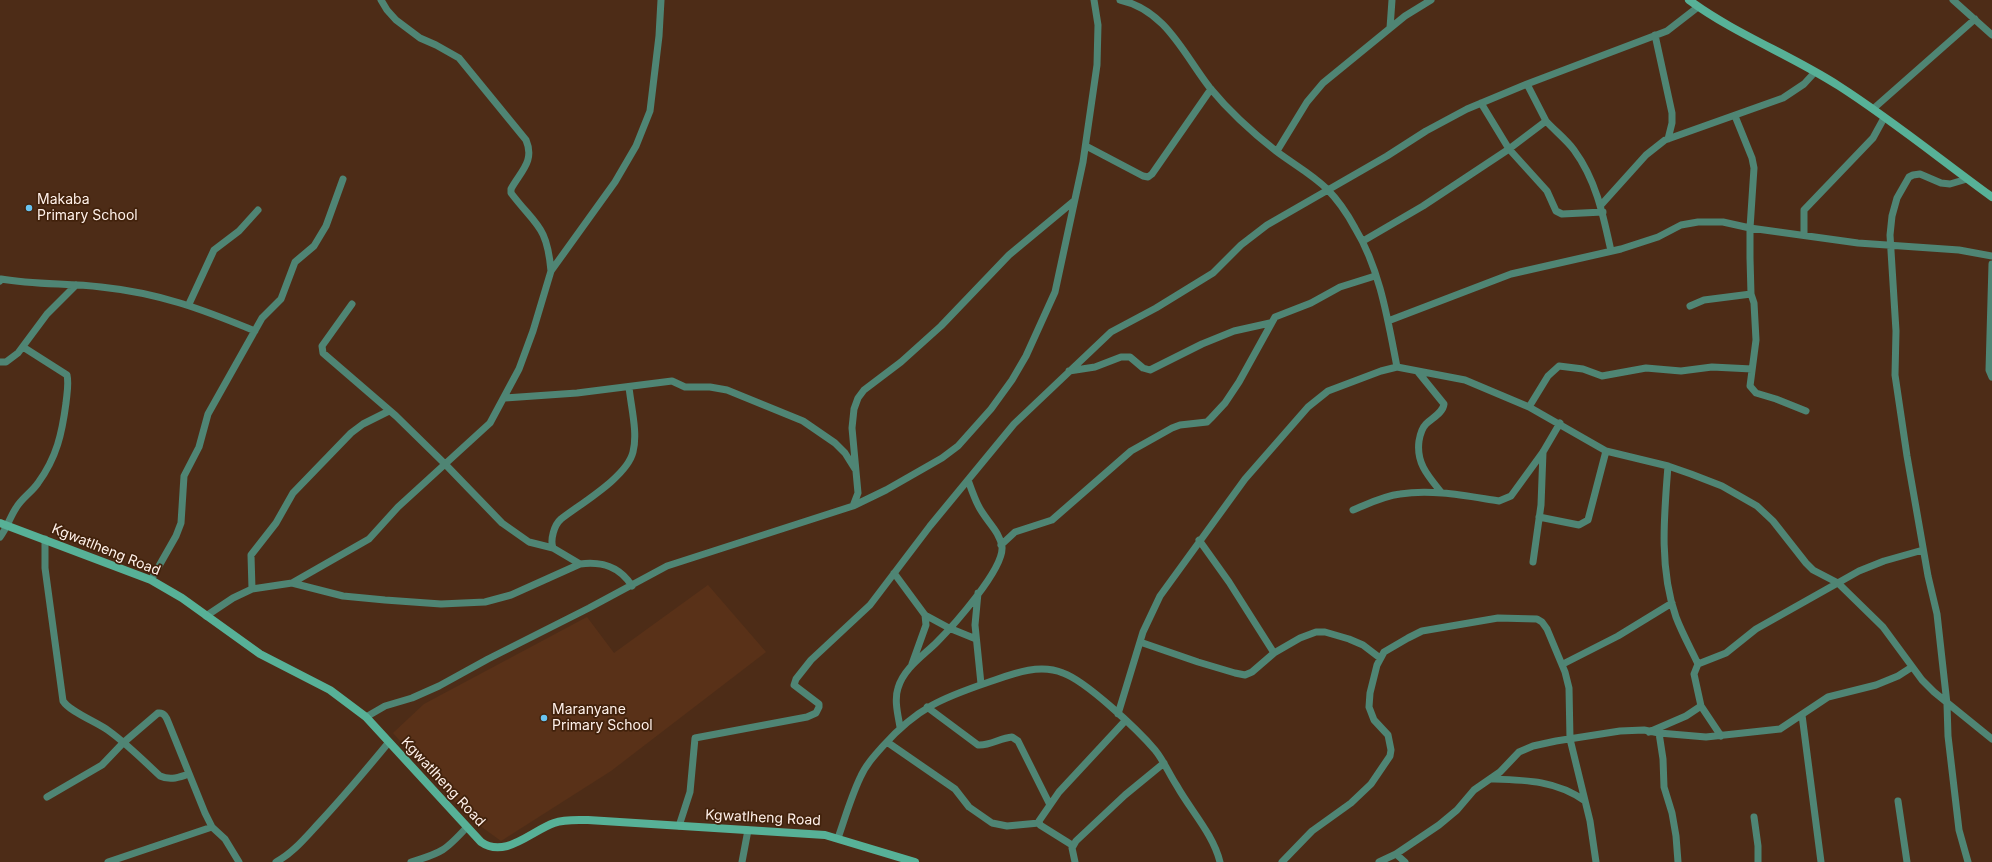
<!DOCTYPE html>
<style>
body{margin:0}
canvas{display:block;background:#4d2c17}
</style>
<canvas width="1992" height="862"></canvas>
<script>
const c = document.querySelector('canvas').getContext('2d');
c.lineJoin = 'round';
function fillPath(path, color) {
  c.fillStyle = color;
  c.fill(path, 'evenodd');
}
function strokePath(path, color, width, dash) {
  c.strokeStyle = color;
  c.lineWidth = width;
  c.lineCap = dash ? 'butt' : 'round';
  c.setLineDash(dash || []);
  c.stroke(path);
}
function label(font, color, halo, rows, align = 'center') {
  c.font = font + ' Inter,sans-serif';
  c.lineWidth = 3.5;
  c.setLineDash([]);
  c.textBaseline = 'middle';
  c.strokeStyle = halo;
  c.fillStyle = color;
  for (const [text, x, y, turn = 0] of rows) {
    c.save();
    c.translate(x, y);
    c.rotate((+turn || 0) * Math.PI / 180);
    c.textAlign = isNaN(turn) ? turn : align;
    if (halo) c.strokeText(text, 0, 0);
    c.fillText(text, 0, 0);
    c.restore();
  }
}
fillPath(new Path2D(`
 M708 585 766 652 611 771 501 841 468 817 393 733 424 704 587 617 614 653Z`), '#593118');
strokePath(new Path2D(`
 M381 0 387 10 396 20 420 38 436 45 459 58 526 140C535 161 521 171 511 189V193C536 226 547 225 551 271
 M1120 0C1166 10 1184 55 1210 88 1229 111 1253 133 1276 151 1293 164 1312 174 1327 189 1338 200 1348 215 1355 228 1380 269 1388 321 1397 367
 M1953 0 1992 35
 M1390 28 1392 0
 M1655 35 1672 113V123L1668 139
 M1481 103 1509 149 1547 191 1556 211 1562 214 1603 212
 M1873 109 1975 19
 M1735 116 1752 158 1754 168 1750 228V258L1751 294 1754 303 1756 340 1750 386 1756 393 1776 399 1806 411
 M1546 121C1555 131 1566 139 1574 150 1596 180 1603 214 1611 251
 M1086 146 1143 176 1148 177 1152 174 1211 89
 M1277 151 1307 102 1323 83 1405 16 1431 0
 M1967 179 1950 184 1941 183 1920 174 1913 175 1909 177 1897 198 1892 216 1890 235 1896 331 1895 375 1907 456 1928 576 1937 614 1947 704 1948 736 1959 830 1968 862
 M1601 205 1646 155 1665 140 1783 98 1804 84 1815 72
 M1804 235V210L1873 138 1884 118
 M1363 241 1423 206 1509 149 1546 121 1527 84
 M1992 264 1989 370 1992 377
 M0 281 1 279C35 285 68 283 101 287 159 293 202 309 255 331
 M189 304 214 250 239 231 258 210
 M352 304 322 346 323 353 396 416 445 464 502 523 529 542 553 548
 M1690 306 1704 300 1751 294
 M1388 321 1511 274 1621 249 1658 237 1681 225 1698 222H1723L1750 228 1858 243 1959 250 1992 256
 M0 362H6L18 353 47 314 76 285
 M1069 371 1095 367 1121 357H1130L1143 368 1150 370 1202 344 1234 331 1270 323
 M1418 372 1444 404C1443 413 1432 418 1426 424 1422 428 1420 435 1419 441 1416 463 1428 476 1441 492
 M505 398 577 393 672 381 685 387H710L727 390 803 421 835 443 845 453 855 469
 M1529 407 1548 376 1559 366 1583 369 1602 376 1646 368 1681 371 1712 367 1752 369
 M1668 466C1664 516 1659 569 1676 617 1682 633 1691 649 1698 664
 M853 506 858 493 852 428 854 409 858 398 864 390 901 362 941 326 1009 255 1074 201
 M1353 510C1368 504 1383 496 1400 494 1433 489 1466 496 1499 501L1511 496 1543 452 1560 423
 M1539 517 1579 525 1588 520 1606 451
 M0 537C7 528 10 517 16 508 22 498 32 492 38 483 57 457 62 433 66 403 67 393 69 384 67 375L23 347
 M45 539V568L63 701C70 712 97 722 109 731 127 744 144 761 160 776 171 781 179 777 189 774
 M1199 540 1229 582 1274 653
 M1001 545 1015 532 1052 520 1131 451 1172 428 1180 425 1207 422 1211 418 1225 403 1239 382 1275 317 1311 303 1340 287 1375 276
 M1533 562 1541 505 1543 452
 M580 564 553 548C550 540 554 525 561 519 580 504 627 477 633 452 638 433 631 407 629 387
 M894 573 925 615 949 628 976 639
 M151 580 176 536 181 523 184 476 199 447 208 414 262 318 281 299 295 262 314 246 326 226 343 179
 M292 583 343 596 385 600 441 604 485 602 511 595 580 564C603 561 620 567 632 586
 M252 589 251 555 276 523 293 493 351 433 363 424 389 411
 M978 593 975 625 981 684
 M206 616 233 598 252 589 292 583 369 539 398 507 490 423 519 369 533 331 551 271 615 182 636 146 650 111 659 36 661 0
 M1140 642 1198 662 1235 673 1245 675 1252 672 1274 653 1300 638 1316 632H1325L1349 639 1363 645 1380 658
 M912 664 926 625 925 615
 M1563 664 1618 636 1672 603
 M1701 706 1721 736
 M927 707 978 745C990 746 1000 738 1012 737L1018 741 1050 805
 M1118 714 1143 632 1160 596 1245 479 1308 407 1328 391 1381 371 1397 367 1465 380 1529 407 1606 451 1668 466 1691 474 1722 486 1757 506 1773 521 1806 563 1813 570 1838 583 1883 627 1922 680 1934 692 1992 739
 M1802 715 1821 862
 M366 717 385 706 412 698 439 686 488 659 589 608 667 566 853 506 886 490 942 458 958 446 991 409 1012 380 1026 356 1055 292 1083 162 1097 65 1098 25 1094 0
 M900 727C898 715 894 700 898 688 904 668 923 656 937 642 953 626 1004 569 1002 547 1000 531 985 520 978 505 974 497 971 488 968 480
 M1649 732 1686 716 1701 706 1694 674 1698 664 1726 653 1756 629 1859 571 1884 561 1923 550
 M1659 733 1706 737 1780 729 1828 697 1876 685 1898 676 1912 667
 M887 742 955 789 969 807 992 823 1007 826 1039 823
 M1490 779C1524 780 1556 780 1585 801
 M47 797 102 765 123 743 158 713C165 712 167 719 169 724L205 813 212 827 225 839 239 862
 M1898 801 1907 862
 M1754 817 1758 846V862
 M679 826 690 792 695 738 807 717 816 713 819 707V704L794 685 796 679 811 660 870 605 930 526 1014 424 1111 332 1156 308 1213 273 1241 245 1267 225 1387 156 1426 131 1467 109 1527 84 1667 31 1698 7
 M838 838C845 818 851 797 860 778 865 766 874 756 883 746 917 708 942 698 989 682 1012 674 1039 663 1063 673 1086 681 1138 730 1155 750 1164 761 1169 774 1177 786 1191 811 1213 834 1220 862
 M1072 845 1040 825 1039 821 1059 792 1125 721
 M1396 854 1405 862
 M108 862 212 827
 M276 862C293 853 306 837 319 823 343 797 366 770 389 742
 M411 862C442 853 446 850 467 827
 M742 862 748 830
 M1075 862 1072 848 1076 841 1125 795 1164 763
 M1282 862 1312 831 1351 803 1371 784 1390 756 1391 750 1388 735 1374 720 1369 707 1370 693 1377 665 1384 652 1408 638 1422 631 1498 618 1537 619 1542 622 1547 629 1565 672 1569 688 1570 739 1590 821 1596 862
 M1379 862 1396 854 1439 825 1457 810 1474 790 1500 772 1519 752 1533 746 1556 741 1620 731 1644 730 1659 733 1663 759 1664 787 1672 813 1676 836 1678 862`), '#4f8574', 7);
strokePath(new Path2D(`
 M1689 0C1735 34 1791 55 1839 86 1892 120 1941 160 1992 197
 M0 523 151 580 182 598 260 654 330 690 366 717 481 842C505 859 531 831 554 823 565 819 576 820 588 820L825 835 915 862`), '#57b197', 8);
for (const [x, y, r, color] of [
 [29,208,4,"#69c4f1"],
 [544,718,4,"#69c4f1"]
]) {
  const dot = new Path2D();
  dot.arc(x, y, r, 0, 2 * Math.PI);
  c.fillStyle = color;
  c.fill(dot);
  strokePath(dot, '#42220c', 1.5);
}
label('14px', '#fff1ea', '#42220c', [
 ["Makaba",37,200],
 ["Primary School",37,216],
 ["Maranyane",552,710],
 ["Primary School",552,726]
], 'left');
label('14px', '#fff1ea', '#42220c', [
 ["Kgwatlheng Road",106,550,22],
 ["Kgwatlheng Road",443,782,47],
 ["Kgwatlheng Road",763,818,3]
]);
</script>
